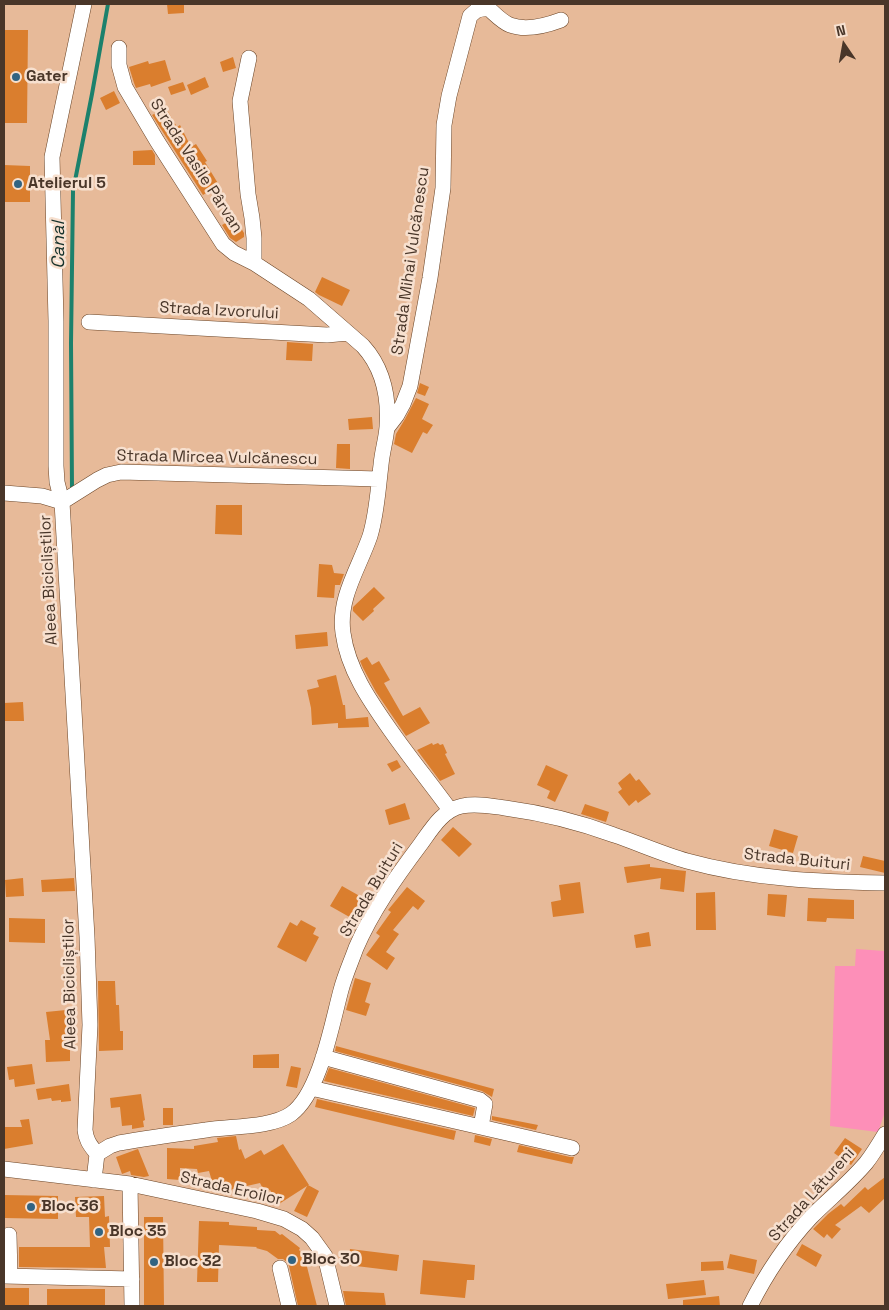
<!DOCTYPE html>
<meta charset="utf-8">
<style>
body{margin:0}
#map{position:relative;width:889px;height:1310px;overflow:hidden;background:#e7ba99;font-family:"Space Grotesk",sans-serif}
canvas{display:block}
.frame{position:absolute;inset:0;border:5px solid #493629;pointer-events:none}
.north{position:absolute;left:819px;top:20px;width:50px;height:50px;-webkit-text-stroke:4px #f7e0cf;paint-order:stroke;rotate:348deg;font-size:14px;font-weight:700;line-height:20px;text-align:center;color:#493629}
.north::after{content:'';display:block;margin:auto;width:18px;height:22px;background:#493629;clip-path:polygon(50% 0,100% 100%,50% 72%,0 100%)}
</style>
<div id="map">
<canvas width="889" height="1310"></canvas>
<div class="frame"></div>
<div class="north">N</div>
</div>
<script>
const c = document.querySelector('canvas').getContext('2d');
c.lineJoin = 'round';
function fillPath(path, color) {
  c.fillStyle = color;
  c.fill(path, 'evenodd');
}
function strokePath(path, color, width, dash) {
  c.strokeStyle = color;
  c.lineWidth = width;
  c.lineCap = dash ? 'butt' : 'round';
  c.setLineDash(dash || []);
  c.stroke(path);
}
function label(font, color, halo, rows, align = 'center') {
  c.font = font + ' "Space Grotesk",sans-serif';
  c.lineWidth = 5;
  c.setLineDash([]);
  c.textBaseline = 'middle';
  c.strokeStyle = halo;
  c.fillStyle = color;
  for (const [text, x, y, turn = 0] of rows) {
    c.save();
    c.translate(x, y);
    c.rotate((+turn || 0) * Math.PI / 180);
    c.textAlign = isNaN(turn) ? turn : align;
    if (halo) c.strokeText(text, 0, 0);
    c.fillText(text, 0, 0);
    c.restore();
  }
}
fillPath(new Path2D(`
 M856 949 885 951V1112L878 1132 830 1126 835 966H855Z`), '#fd8fb8');
strokePath(new Path2D(`
 M72 490 71 343 73 191 92 94 108 4`), '#1c816c', 4);
fillPath(new Path2D(`
 M167 4H184V13L168 14Z
 M4 30H28L27 123H4Z
 M233 57 236 68 223 72 220 62Z
 M165 60 171 80 151 87 150 84 136 88 134 83 129 67 148 61 149 64Z
 M205 77 209 87 191 95 187 85Z
 M183 82 186 90 171 95 168 87Z
 M114 91 120 103 106 110 100 98Z
 M166 108 177 127 180 125 191 147 196 144 207 161 205 162 219 185 203 195 152 115Z
 M152 150 155 155V165H133V151Z
 M4 165 30 166V202H4Z
 M235 218 244 233V237L236 242 230 238 222 225Z
 M322 277 350 290 342 306 319 295 315 292Z
 M287 342 313 344 312 361 286 360Z
 M420 383 429 387 425 396 417 393Z
 M416 398 429 404 422 419 433 425 427 434 423 432 412 453 394 444 396 434 405 419Z
 M372 417 373 429 349 430 348 419Z
 M337 444H350V469L336 468Z
 M216 505H242V535L215 534Z
 M319 564 332 565 334 573 344 574 340 585H335L334 598 317 597Z
 M374 587 385 598 373 609 374 611 363 621 353 611V607Z
 M327 632 328 646 296 649 295 635Z
 M367 657 372 665 379 661 390 680 384 683 403 716 420 707 430 723 406 736 376 692 363 668 360 661Z
 M336 675 343 705H345L346 719 368 717 369 727 338 728V723L312 725 311 708 307 690 319 687 317 680Z
 M23 702 24 721H4V703Z
 M432 743 433 745 438 743 440 745 443 744 447 753 445 754 455 774 440 781 417 750Z
 M397 760 401 767 392 772 387 764Z
 M546 765 568 775 555 802 547 798 550 791 537 785Z
 M630 773 636 781 639 779 651 794 638 803 636 800 629 806 618 792 622 789 618 783Z
 M405 803 410 819 389 825 385 810Z
 M585 804 609 812 606 822 581 814Z
 M453 827 472 844 459 857 441 840Z
 M774 829 798 836 793 853 769 846Z
 M863 856 885 861V873L860 867Z
 M650 864V867L686 871 684 892 660 889 661 878 627 883 624 867Z
 M23 878 24 896 6 897 5 880Z
 M74 878 75 891 42 892 41 880Z
 M580 882 584 913 553 917 551 902 561 900 559 885Z
 M342 886 365 899 353 919 330 906Z
 M407 887 425 901 418 910 413 906 393 930 399 934 386 952 395 958 387 970 366 955 380 936 376 933 391 912 388 910Z
 M715 892 716 930H696V893Z
 M768 894 787 895 785 917 767 915Z
 M808 898 854 900V919L827 918 826 922 807 921Z
 M9 918 45 919V943L9 942Z
 M301 920 316 928 313 934 319 937 306 962 277 947 290 922 297 926Z
 M649 932 651 946 636 948 634 935Z
 M355 978 371 983 365 1002 370 1004 366 1016 346 1010Z
 M98 981H115L116 1005H119L120 1031H123V1050L99 1051Z
 M66 1010 70 1035V1061L46 1062 45 1040H50L46 1012Z
 M336 1046 494 1089 492 1097 482 1091 335 1051Z
 M279 1054V1068H253V1055Z
 M32 1064 35 1084 15 1087 14 1079 9 1080 7 1067Z
 M291 1066 301 1068 297 1088 286 1086Z
 M329 1068 475 1108 473 1116 324 1081Z
 M69 1084 71 1101 61 1102V1100L52 1101 51 1098 38 1100 36 1089Z
 M141 1094 145 1120 143 1121 144 1127 132 1129V1125L122 1126 120 1107 111 1108 110 1098Z
 M317 1099 456 1131 454 1140 315 1107Z
 M163 1108H173V1125H163Z
 M492 1116 538 1125 536 1130 492 1120Z
 M29 1119 33 1144 4 1149V1127H22L20 1120Z
 M475 1135 492 1139 490 1146 474 1142Z
 M236 1136 239 1150 241 1149 245 1159 261 1150 264 1155 283 1144 309 1185H308L319 1191 307 1217 294 1211 307 1186 279 1204 270 1190 265 1193 260 1183 229 1190 228 1185 214 1188 209 1171 198 1173 197 1169 180 1168V1180L167 1179V1148L194 1149V1146L218 1142 217 1138Z
 M845 1138 862 1149 851 1165 834 1153Z
 M519 1145 570 1157H574L572 1164 517 1152Z
 M138 1149 149 1176 144 1177 131 1175 130 1171 122 1174 116 1157Z
 M885 1177V1198L869 1213 861 1206 835 1225 841 1229 832 1239 827 1234 824 1238 813 1229 828 1214 841 1204 844 1207 865 1187 868 1190Z
 M4 1195 58 1196V1219L4 1218Z
 M104 1196 105 1217 109 1216 110 1247H104L106 1268 19 1267V1247H90L89 1217H76L75 1197Z
 M144 1217H163L164 1306H144Z
 M199 1221 229 1222V1225L257 1227V1230L275 1231 280 1235 282 1234 300 1248 299 1250 304 1255 317 1306H298L289 1266 287 1262 283 1259H278L267 1251 256 1248 257 1247 219 1245 218 1282H197Z
 M802 1244 822 1255 816 1267 796 1255Z
 M350 1249 399 1255 397 1271 348 1265Z
 M730 1254 757 1260 754 1274 727 1268Z
 M423 1260 475 1265 474 1280H467L465 1298 420 1294Z
 M723 1261 724 1270 701 1271V1262Z
 M704 1280 706 1295 668 1299 666 1284Z
 M4 1288H29V1306H4Z
 M47 1289H105V1306H47Z
 M343 1291 384 1293 386 1306H346Z
 M719 1296 720 1306H683V1300Z`), '#da7e2e');
const minor = new Path2D(`
 M84 4 52 157 56 321V466L57 482 62 502 87 937 90 1025 85 1130C86 1141 91 1146 97 1154
 M119 48V65L125 87 157 141 223 244 234 253 254 263 309 299 363 346C383 368 389 398 387 427 386 440 382 452 381 465 378 489 377 513 370 536 359 568 338 598 343 633 348 670 370 701 391 731 410 758 431 784 450 810
 M249 58 240 101 248 194 252 218 254 238V263
 M89 322 327 335 348 333
 M387 428 397 415 403 404 410 386 430 278 443 188 444 125 449 96 470 16 477 10 488 8C495 14 502 22 510 25 526 31 545 26 561 20
 M4 493 42 496 62 502 97 480 107 475 121 472 379 479
 M323 1057 480 1100 485 1104 481 1127
 M311 1088 572 1148
 M4 1169 130 1184 257 1211 284 1219 302 1229 312 1238 325 1256 337 1306
 M94 1180 97 1154 110 1146 119 1143C148 1138 177 1134 206 1130 230 1126 271 1128 291 1114 320 1093 332 1023 341 990 345 975 351 962 356 948 372 911 396 877 420 845 431 830 442 810 462 806 476 803 491 806 505 808 542 813 579 822 614 835 638 843 662 854 687 861 752 879 819 882 885 883
 M130 1184 132 1306
 M9 1235 10 1276
 M280 1268 289 1306
 M4 1276 132 1279
 M750 1306C766 1274 786 1244 811 1217 829 1199 849 1183 866 1163 873 1154 879 1144 885 1134`);
strokePath(minor, '#6a4426', 16);
strokePath(minor, '#fff', 15);
for (const [x, y, r, color] of [
 [16,77,5,"#326482"],
 [18,184,5,"#326482"],
 [31,1207,5,"#326482"],
 [99,1232,5,"#326482"],
 [292,1260,5,"#326482"],
 [154,1262,5,"#326482"]
]) {
  const dot = new Path2D();
  dot.arc(x, y, r, 0, 2 * Math.PI);
  c.fillStyle = color;
  c.fill(dot);
  strokePath(dot, '#f7e0cf', 2);
}
label('bold 16px', '#493629', '#f7e0cf', [
 ["Gater",26,77],
 ["Atelierul 5",28,184],
 ["Bloc 36",41,1207],
 ["Bloc 35",109,1232],
 ["Bloc 30",302,1260],
 ["Bloc 32",164,1262]
], 'left');
label('16px', '#493629', '#f7e0cf', [
 ["Strada Vasile Pârvan",196,166,57],
 ["Strada Mihai Vulcănescu",411,261,-82],
 ["Strada Izvorului",219,311,3],
 ["Strada Mircea Vulcănescu",217,458,1],
 ["Aleea Bicicliștilor",49,580,-93],
 ["Strada Buituri",797,860,6],
 ["Strada Buituri",372,890,-59],
 ["Aleea Bicicliștilor",70,984,-91],
 ["Strada Eroilor",231,1189,13],
 ["Strada Lătureni",812,1195,-48]
]);
label('italic 18px', '#18332d', '#f7e0cf', [
 ["Canal",59,245,-90]
]);
</script>
